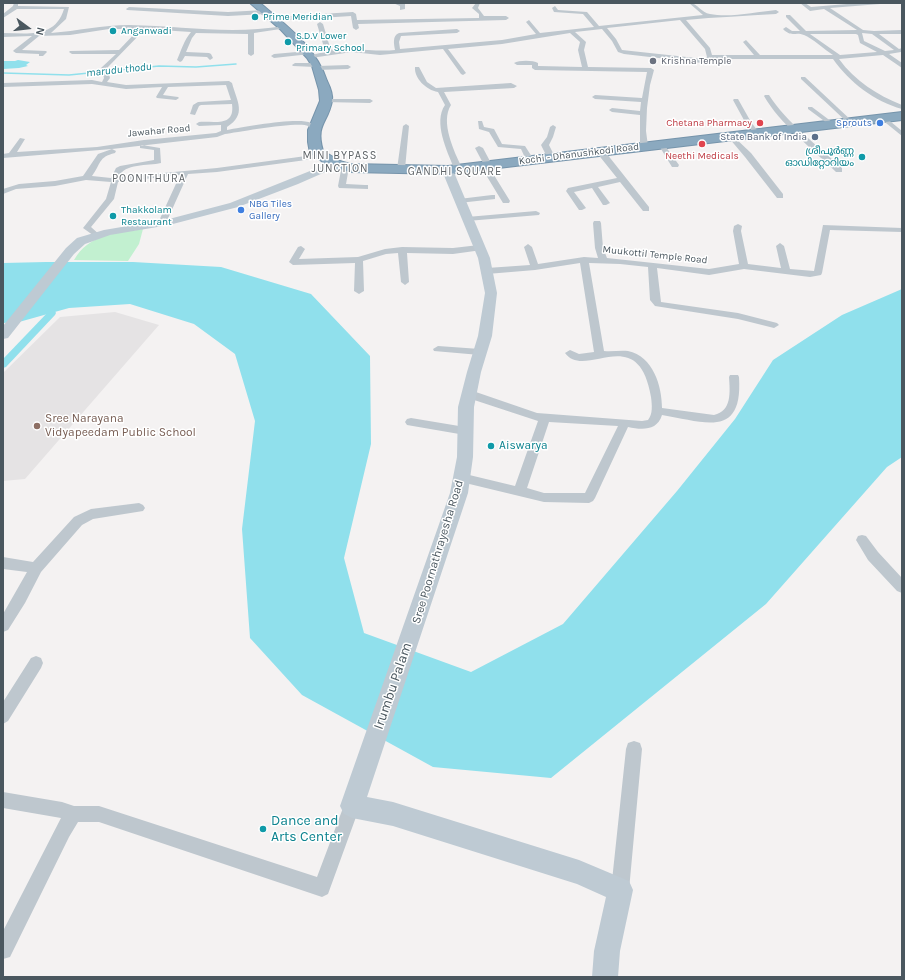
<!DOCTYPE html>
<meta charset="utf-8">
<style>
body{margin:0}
#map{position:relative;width:905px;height:980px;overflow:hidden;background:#f4f2f2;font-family:Karla,sans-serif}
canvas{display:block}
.frame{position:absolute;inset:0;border:4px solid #4a575f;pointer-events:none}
.north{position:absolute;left:8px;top:8px;width:40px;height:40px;-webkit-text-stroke:3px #fff;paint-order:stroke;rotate:105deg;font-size:11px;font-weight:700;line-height:16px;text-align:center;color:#4a575f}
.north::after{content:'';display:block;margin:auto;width:14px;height:18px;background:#4a575f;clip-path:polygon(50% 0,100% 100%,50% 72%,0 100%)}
</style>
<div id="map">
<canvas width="905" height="980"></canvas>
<div class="frame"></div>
<div class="north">N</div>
</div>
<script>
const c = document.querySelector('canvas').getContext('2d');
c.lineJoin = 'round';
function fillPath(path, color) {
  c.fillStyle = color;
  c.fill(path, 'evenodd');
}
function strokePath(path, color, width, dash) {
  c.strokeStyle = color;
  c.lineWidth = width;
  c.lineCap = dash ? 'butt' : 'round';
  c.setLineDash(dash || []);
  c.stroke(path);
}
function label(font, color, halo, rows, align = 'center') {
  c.font = font + ' Karla,"Noto Sans Malayalam",sans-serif';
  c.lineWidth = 3;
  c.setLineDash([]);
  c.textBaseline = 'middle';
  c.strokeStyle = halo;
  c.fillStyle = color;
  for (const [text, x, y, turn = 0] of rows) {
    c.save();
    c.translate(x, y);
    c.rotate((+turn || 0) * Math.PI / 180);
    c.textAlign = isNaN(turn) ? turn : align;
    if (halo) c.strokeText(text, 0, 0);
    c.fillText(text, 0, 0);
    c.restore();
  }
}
fillPath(new Path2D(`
 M115 312 159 325 25 479 3 481V373L60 317Z`), '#e5e3e4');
fillPath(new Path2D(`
 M143 229 139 244 128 261 74 260C89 234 116 233 143 229Z`), '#c2f0d0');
fillPath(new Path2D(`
 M18 60 30 62 26 65 28 66 19 68 3 69V61H15Z
 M46 262H133L221 267 311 294 370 356 371 444 344 558 364 633 471 672 563 624 677 491 735 419 773 360 842 315 902 289V457L887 467 766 604 551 778 433 767 302 695 250 638 242 529 255 421 235 354 194 324 130 304 69 308 19 322 3 323V263Z`), '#90e0ec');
strokePath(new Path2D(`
 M3 73 69 75 159 66 196 67 236 64`), '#90e0ec', 1.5);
fillPath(new Path2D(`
 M52 310 55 311 56 313 55 315 6 367 3 368V359L49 311Z`), '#90e0ec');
const highway = new Path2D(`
 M250 3H260C287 26 316 47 327 81 330 87 333 95 332 101 328 123 315 124 323 151L340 161 350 164 448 166 902 112V120L448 174 350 172 330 167 310 153 308 142V130L320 101 319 90 312 66 307 58 281 30Z`);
strokePath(highway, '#7694ab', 2);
fillPath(new Path2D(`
 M14 3H18V6L69 7 66 19 51 33C77 31 103 25 129 25 183 26 230 35 284 26L287 28 254 33V54L251 56 248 54V34L196 33 192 38 186 52 209 53 211 54 213 58 210 60 207 57 185 56 182 61 180 62 177 60C181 51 184 40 191 32L145 29 107 68 110 78 107 82 126 85 229 81 232 83C237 102 247 114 227 127V130C245 127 298 117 311 123 314 124 316 128 317 130L316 131H312C310 130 309 128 308 126 300 121 238 132 225 134L217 137 112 149 116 151 115 153C98 157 101 164 92 176L111 178 116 168 120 166 154 160V150L140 148V146L142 145 160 148 161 163C148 166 124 163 119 177L217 168 321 154 325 156 321 158 217 172 188 174 166 223 162 225 158 223 180 175 118 182 114 199 91 227 101 236 97 238 83 228 106 199 111 182 86 180 55 186 16 189 3 194V189L19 184 55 181 83 176 98 154 112 149 3 158V154L9 153 20 138 25 139 17 152 97 147 144 140 216 133 221 131V125L199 126 196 124 199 122C216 121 235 127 232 104L201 105 199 106 195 115 190 114 193 105 198 102 231 100 226 85 168 87 163 95 178 97 179 98 176 100 157 98 156 97 162 87 126 89 92 84 3 87V83L92 80 102 82 104 78 101 68 116 54H72L69 52 70 51 119 50 139 29H109L70 35 39 36 22 50 46 51 47 52 43 56H39V54L16 53 13 51 14 50 32 36 3 37V33C27 33 55 39 64 9H17L3 18V14L13 6Z
 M393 3 405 4V9L400 10V6Z
 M476 3H480L478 8 484 16H506L509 18 506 20 358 24 359 28 356 30 353 28 351 16 273 21 270 19 273 17 353 12 356 14 357 20 479 18V14L472 8Z
 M689 3C698 3 701 13 710 14 729 18 756 12 776 10L779 12 776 14C746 16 716 17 686 20L710 48 712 55H754L743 42 746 40 760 55H833C825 50 812 38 804 35 795 31 792 38 783 29L786 27 792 31H800L786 17V15H790L806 31 857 30 824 9 810 11 800 3H805L811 7 859 3H882L880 4 830 8 863 30 874 31 902 30V34H879L899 49 902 48 901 52 889 54 902 63V68L883 55 839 59C855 81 877 95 902 105V109C874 101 850 83 833 59H712L709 61 702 63 624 54 618 52 612 41 602 29 575 32 586 42 584 50 588 67 651 68 654 70 650 85 647 108 646 131 648 146 644 148 640 146V115L612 112 609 110 612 108 640 111 641 102 595 99 592 97 595 95 642 98 647 72 535 70 532 68V65H517L514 63C519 60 533 60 538 63V66L582 67 578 50 580 42 570 33 502 44 448 49 466 73 463 75 461 74 443 49 380 55 352 52 311 58 308 56 328 51 323 44 317 24 320 22 323 24 329 44 333 51C354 47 374 52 395 50 394 44 392 36 399 33L457 29 460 31 457 33 401 36 399 42 400 49 502 40 536 34 526 22 529 20 540 33 594 27 583 14 554 12 552 8 555 6 558 10 587 12 599 26 703 15ZM680 20 705 49 707 57 705 59 622 50 616 39 607 28ZM862 33 872 34 894 50 885 51 864 41ZM810 34H856L858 35 860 43 877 52 840 55Z
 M129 7 228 12 265 10 268 12 265 14 228 16 127 10 126 9Z
 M308 51 310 52V54L274 58 271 56 274 54Z
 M295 63H316L318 64V66L348 65 351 67 348 69 317 70 315 69V67L293 66 292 65Z
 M415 67H419L427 82 436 88 511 83 517 86 514 88 444 92 451 105C440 122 454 151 462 168L461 170H455L454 168C447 151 433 122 445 105L438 92C426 90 414 78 415 67Z
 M801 77H805L853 122V124H849L801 79Z
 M765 95H769C787 123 817 145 842 168V172H836C814 150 779 123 764 96Z
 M326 99H370L373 101 370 103 324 102V100Z
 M734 99H738L751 122 760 134 759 135H755L745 122 733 100Z
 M808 107H812L836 125 831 126 808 109Z
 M881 117H885L902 131V136L881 119Z
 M478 121H482L484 127 494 129 502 144 525 146 534 160 533 162H527L521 149 498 147 489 132 479 129Z
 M406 124 409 126 405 169 401 171 397 169 403 126Z
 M553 125 556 127 553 137 549 145 555 157 551 159 547 157 541 145 547 137 550 127Z
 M731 135 733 136 751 153 783 194V198H777L745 157 729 138V136Z
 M661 142 663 143 679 165 678 167H672L658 144Z
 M479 146 483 148 492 165 489 167 510 201 509 203H503L480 165 483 163 475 148Z
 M597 149H603L649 207V211H643L620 182 598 187 610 203 606 205H603L592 188 574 192 586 208 582 210H579L566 191 568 188 617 178 597 153Z
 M342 165H348L349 167 346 184 365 185H368V189L339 188 338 186Z
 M492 195H495V199L459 203 455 201 459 199Z
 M536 211 540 213 539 215 467 221 463 219 467 217Z
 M594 221H600L601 223 603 248 607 258 709 269 739 264 733 231 734 226 738 224 742 226 741 231 748 264 781 268 776 246 780 243 784 246 790 269 814 271 823 225 902 228V232L830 230 822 273 821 275 810 277 744 269 709 275 657 268 661 302 738 313 777 323 779 325 774 328 738 319 655 306 650 300 648 267 620 264 589 263 604 351C612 352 620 350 628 351 653 356 662 386 662 408L714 415C732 411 730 392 729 377L730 375H738L739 377C743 439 705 422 662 415 657 431 642 430 628 427L595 498 593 501 589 503 544 502 457 481 455 478 457 475 461 473 515 486 538 421 465 397 464 394 465 391H473L537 413 642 421 648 420C653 414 652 405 651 397 638 320 585 381 565 353L570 350 579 354 594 352 580 263 535 270 487 274 483 271 487 268 530 265 524 247 528 244 532 247 538 264 584 257 598 258 595 248 593 223ZM549 422 618 426 585 493H544L527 488Z
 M479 245 482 246 483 248 482 250 453 254 407 253 409 282 405 285 401 282 398 253 386 254 363 261 364 291 359 294 354 291 355 263 293 265 289 262 298 247 301 246 305 249 299 259 358 257 385 249 402 247 453 248Z
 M438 346 480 349 485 352 480 355 434 351 433 349Z
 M411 418 465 427 469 428 471 431 469 434 465 435 407 425 405 422 407 419Z
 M139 503 143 505 145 508 143 511 93 519 82 525 41 572 25 603 8 630 3 632V614L27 572 3 569V557L33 562 74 517 91 509Z
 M862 535 866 536 878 552 902 578V593L897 591 868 560 856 540 858 536Z
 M36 656 41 658 43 663 41 668 8 721 3 724V702L31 658Z
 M634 741 640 743 642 749 629 890 626 896 620 899 614 896 611 890 626 749 628 743Z
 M3 792 62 802 74 806H99L317 877 346 800 352 798 358 800 360 806 328 894 322 897 99 822H78L69 837 10 957 3 959V931L61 818 3 808Z`), '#bec7ce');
fillPath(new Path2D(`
 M335 161 340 164 339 166 298 184 238 207 169 225 110 235 85 244 74 254 8 338 3 339V326L66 248 77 238 104 230 169 219 230 203Z
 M448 167 453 170 490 258 497 293 492 336 481 372 474 407 473 457 468 493 367 797 393 802 579 860 629 881 633 890 620 951 618 977H592L594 951 606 897 577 884 393 826 352 818 344 814 340 806 450 493 457 457 458 407 467 372 478 336 485 293 478 258 445 178 443 170Z`), '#becad3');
fillPath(highway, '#8ba9bf');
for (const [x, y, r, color] of [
 [255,17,4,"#0f9aa8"],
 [113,31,4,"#0f9aa8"],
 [288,42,4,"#0f9aa8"],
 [653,61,4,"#6b7280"],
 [760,123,4,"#e0444e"],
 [880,123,4,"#3f7fe0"],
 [815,137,4,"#5c6f8a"],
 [702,144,4,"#e0444e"],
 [862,157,4,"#0f9aa8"],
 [241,210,4,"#3f7fe0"],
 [113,216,4,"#0f9aa8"],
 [37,426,4,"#8d6e63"],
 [491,446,4,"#0f9aa8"],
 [263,829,4,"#0f9aa8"]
]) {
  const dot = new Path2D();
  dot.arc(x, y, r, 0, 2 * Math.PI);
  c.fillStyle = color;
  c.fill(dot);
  strokePath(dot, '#fff', 1.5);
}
label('10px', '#0d838f', '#fff', [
 ["Prime Meridian",263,17],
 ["Anganwadi",121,31],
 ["S.D.V Lower",296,36],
 ["Primary School",296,48],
 ["ശ്രീപൂർണ്ണ",854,151,"right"],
 ["ഓഡിറ്റോറിയം",854,163,"right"],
 ["Thakkolam",121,210],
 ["Restaurant",121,222]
], 'left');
label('10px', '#5b616d', '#fff', [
 ["Krishna Temple",661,61]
], 'left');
label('10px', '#be3a42', '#fff', [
 ["Chetana Pharmacy",752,123],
 ["Neethi Medicals",702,156,"center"]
], 'right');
label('10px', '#366cbe', '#fff', [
 ["Sprouts",872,123],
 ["NBG Tiles",249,204,"left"],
 ["Gallery",249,216,"left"]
], 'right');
label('10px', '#4a575f', '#fff', [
 ["Jawahar Road",159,131,-5],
 ["Kochi - Dhanushkodi Road",579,154,-7],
 ["Muukottil Temple Road",655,255,6]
]);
label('10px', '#4e5e75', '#fff', [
 ["State Bank of India",807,137]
], 'right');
label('italic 11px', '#0f7f8e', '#fff', [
 ["marudu thodu",119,70,-6]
]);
c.letterSpacing = '1px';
label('11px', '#5e6367', '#fff', [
 ["MINI BYPASS",340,156],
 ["JUNCTION",340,169],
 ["GANDHI SQUARE",455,172],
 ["POONITHURA",149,179]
]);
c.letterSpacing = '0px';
label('12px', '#785e54', '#fff', [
 ["Sree Narayana",45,419],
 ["Vidyapeedam Public School",45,433]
], 'left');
label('12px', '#0d838f', '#fff', [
 ["Aiswarya",499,446]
], 'left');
label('12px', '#4a575f', '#fff', [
 ["Sree Poornathrayesha Road",438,552,-73]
]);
label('14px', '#4a575f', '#fff', [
 ["Irumbu Palam",393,686,-71]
]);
label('14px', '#0d838f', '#fff', [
 ["Dance and",271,821],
 ["Arts Center",271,837]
], 'left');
</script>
